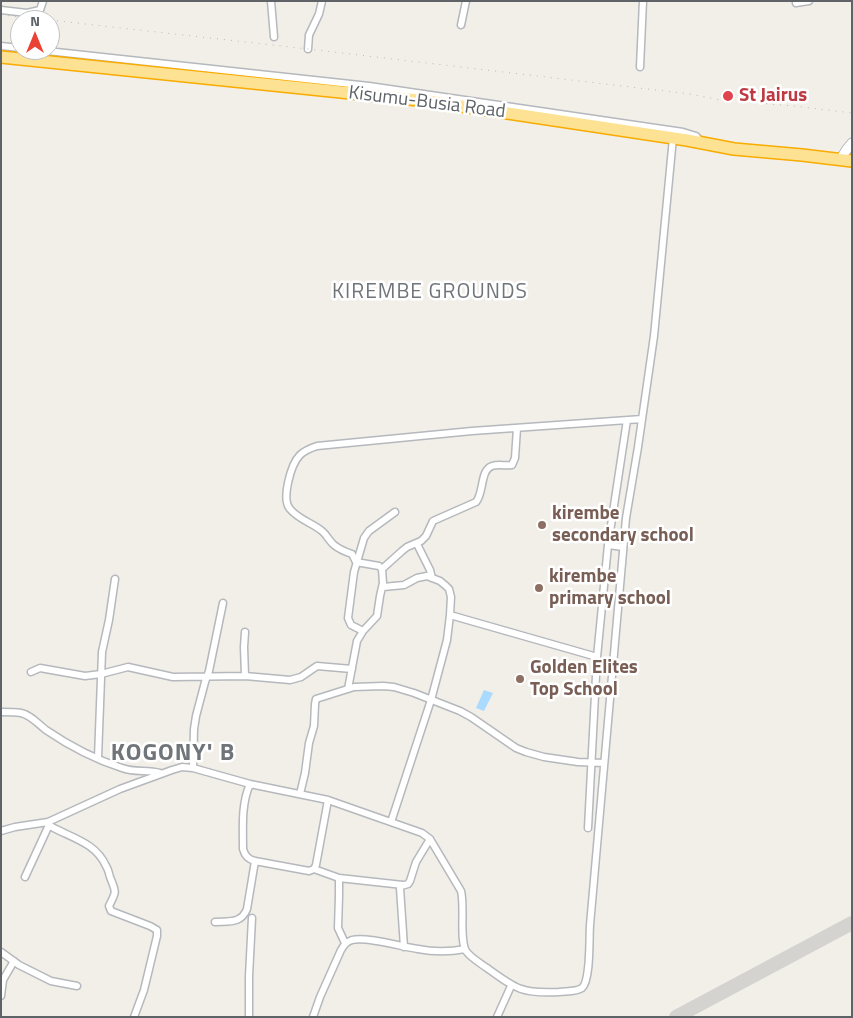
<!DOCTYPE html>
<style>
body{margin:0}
#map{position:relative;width:853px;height:1018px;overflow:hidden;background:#f1efe8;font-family:"Titillium Web",sans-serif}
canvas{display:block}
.frame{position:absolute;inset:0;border:2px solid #5f6368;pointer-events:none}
.north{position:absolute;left:10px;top:10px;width:50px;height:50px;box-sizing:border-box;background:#fff;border:1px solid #bfc1c3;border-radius:50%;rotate:0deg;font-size:14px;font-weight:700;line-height:20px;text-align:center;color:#5f6368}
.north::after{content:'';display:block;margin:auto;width:18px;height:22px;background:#ea4335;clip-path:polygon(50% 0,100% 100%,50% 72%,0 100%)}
</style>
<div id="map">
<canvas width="853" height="1018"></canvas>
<div class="frame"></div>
<div class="north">N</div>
</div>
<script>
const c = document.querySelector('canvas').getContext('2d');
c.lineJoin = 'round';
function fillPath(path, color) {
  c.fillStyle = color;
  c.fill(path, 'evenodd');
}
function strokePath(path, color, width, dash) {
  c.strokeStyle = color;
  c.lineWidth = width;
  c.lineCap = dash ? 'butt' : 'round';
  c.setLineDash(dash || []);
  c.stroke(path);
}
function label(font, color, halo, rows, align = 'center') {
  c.font = font + ' "Titillium Web",sans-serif';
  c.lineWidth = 5;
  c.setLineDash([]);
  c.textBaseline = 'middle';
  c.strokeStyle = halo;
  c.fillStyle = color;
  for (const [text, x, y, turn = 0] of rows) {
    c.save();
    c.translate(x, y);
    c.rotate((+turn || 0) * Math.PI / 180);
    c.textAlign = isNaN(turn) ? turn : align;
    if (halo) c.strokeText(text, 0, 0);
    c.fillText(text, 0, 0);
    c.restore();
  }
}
fillPath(new Path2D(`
 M484 690 493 693 484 711 476 708Z`), '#aadaff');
strokePath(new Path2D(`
 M676 1017 852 923`), '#d4d3d0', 14);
const street = new Path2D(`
 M271 1 274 37
 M796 3 809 1
 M1 10 27 13 40 10 43 1
 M461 25 466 1
 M1 46 20 48
 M308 49 309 35 319 14 322 1
 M38 50 369 86 683 132 696 136 701 142
 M640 67 643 1
 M417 544 430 570 432 578
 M608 545 623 547
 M382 569 402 551 407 547 421 541 426 536 433 521 476 502C484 493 480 470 492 466 498 464 505 466 512 465L515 458 517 428
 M383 587 404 585 417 578 427 576 440 581 446 586 449 589 451 597 450 615 447 640 431 700 391 822
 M450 615 597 657
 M363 631 351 625 348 618 354 572 364 538 369 531 395 512
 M245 632 244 647 245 676
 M31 672 40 668 85 676 101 674 128 667 173 677 245 676 290 680 301 677 317 666 352 669
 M348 689 357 641 363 631 377 616 380 596 383 583 382 569 379 566 356 562 352 554C346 552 339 549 334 545 329 541 327 535 322 531 312 523 298 519 290 509 281 499 291 464 300 455 304 451 311 448 317 446L472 431 642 419
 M1 712C7 712 15 712 21 713 31 715 38 724 46 730 68 745 97 760 122 768 135 773 148 769 160 773
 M98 758 102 652 109 620 115 579
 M193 768 194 729 196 716 205 682 209 671 223 603
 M250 784C241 804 243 828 243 849 245 856 248 859 255 861L309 871 314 869 316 865 328 800
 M300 794 305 773 309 743 314 726 315 704 316 699 354 687 383 686 394 687 414 693 460 711 471 717 516 748 526 752 544 757 578 762 604 763
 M48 822 49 825 52 827C72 838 96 843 106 866 108 869 109 873 110 877 116 893 117 890 109 906L111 911 150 926 157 930V936L144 990 134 1017
 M588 828 597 657 608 545 627 420
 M1 831 15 827 48 822 120 789 172 770 182 767 193 768 250 784 328 800 422 833 430 839 461 891C465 907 459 939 466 951 471 958 480 963 487 968 516 989 522 994 559 992 566 991 576 992 582 988 591 980 589 937 590 925L626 518 638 447 654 336 673 138
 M314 869 339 878 403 885
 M25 877 49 825
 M339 878V896L338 928 345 943
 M215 922C229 921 241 924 247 909L255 861
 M404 947 400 888 401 886 408 884 410 881 416 862 430 839
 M1 952 19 965 51 981 77 986
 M1 996 3 980 14 961
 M249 1017V976L252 918
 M313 1017 320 997 341 950C344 945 346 942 352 940 366 936 402 947 418 949 433 952 450 952 465 949
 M497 1017 511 986`);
const secondary = new Path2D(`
 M840 160 847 149 852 143`);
const highway = new Path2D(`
 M1 57 428 101 687 140 734 149 802 155 852 161`);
strokePath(street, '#b5b8bc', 9);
strokePath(secondary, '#b6babf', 11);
strokePath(highway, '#f9ab00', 14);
strokePath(street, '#fff', 6);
strokePath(secondary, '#fff', 9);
strokePath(highway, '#fde293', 11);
strokePath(new Path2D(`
 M1 15 49 20
 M50 20 308 49 690 94 720 100 794 106 852 113`), '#b6b7b8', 1, [1, 6]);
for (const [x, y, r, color] of [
 [728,96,6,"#e0444e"],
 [542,525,5,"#8d6e63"],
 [539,588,5,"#8d6e63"],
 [520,679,5,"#8d6e63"]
]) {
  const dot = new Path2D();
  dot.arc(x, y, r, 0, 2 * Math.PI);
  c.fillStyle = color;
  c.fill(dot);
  strokePath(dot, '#fff', 2);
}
label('bold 19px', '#be3a42', '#fff', [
 ["St Jairus",739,96]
], 'left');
label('19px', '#5f6368', '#fff', [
 ["Kisumu-Busia Road",427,103,7]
]);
label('bold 19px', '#785e54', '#fff', [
 ["kirembe",552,514],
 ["secondary school",552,536],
 ["kirembe",549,577],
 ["primary school",549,599],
 ["Golden Elites",530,668],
 ["Top School",530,690]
], 'left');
c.letterSpacing = '1px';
label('21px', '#70757a', '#fff', [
 ["KIREMBE GROUNDS",430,293]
]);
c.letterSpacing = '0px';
c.letterSpacing = '1px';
label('bold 24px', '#70757a', '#fff', [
 ["KOGONY' B",173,754]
]);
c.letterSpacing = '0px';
</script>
